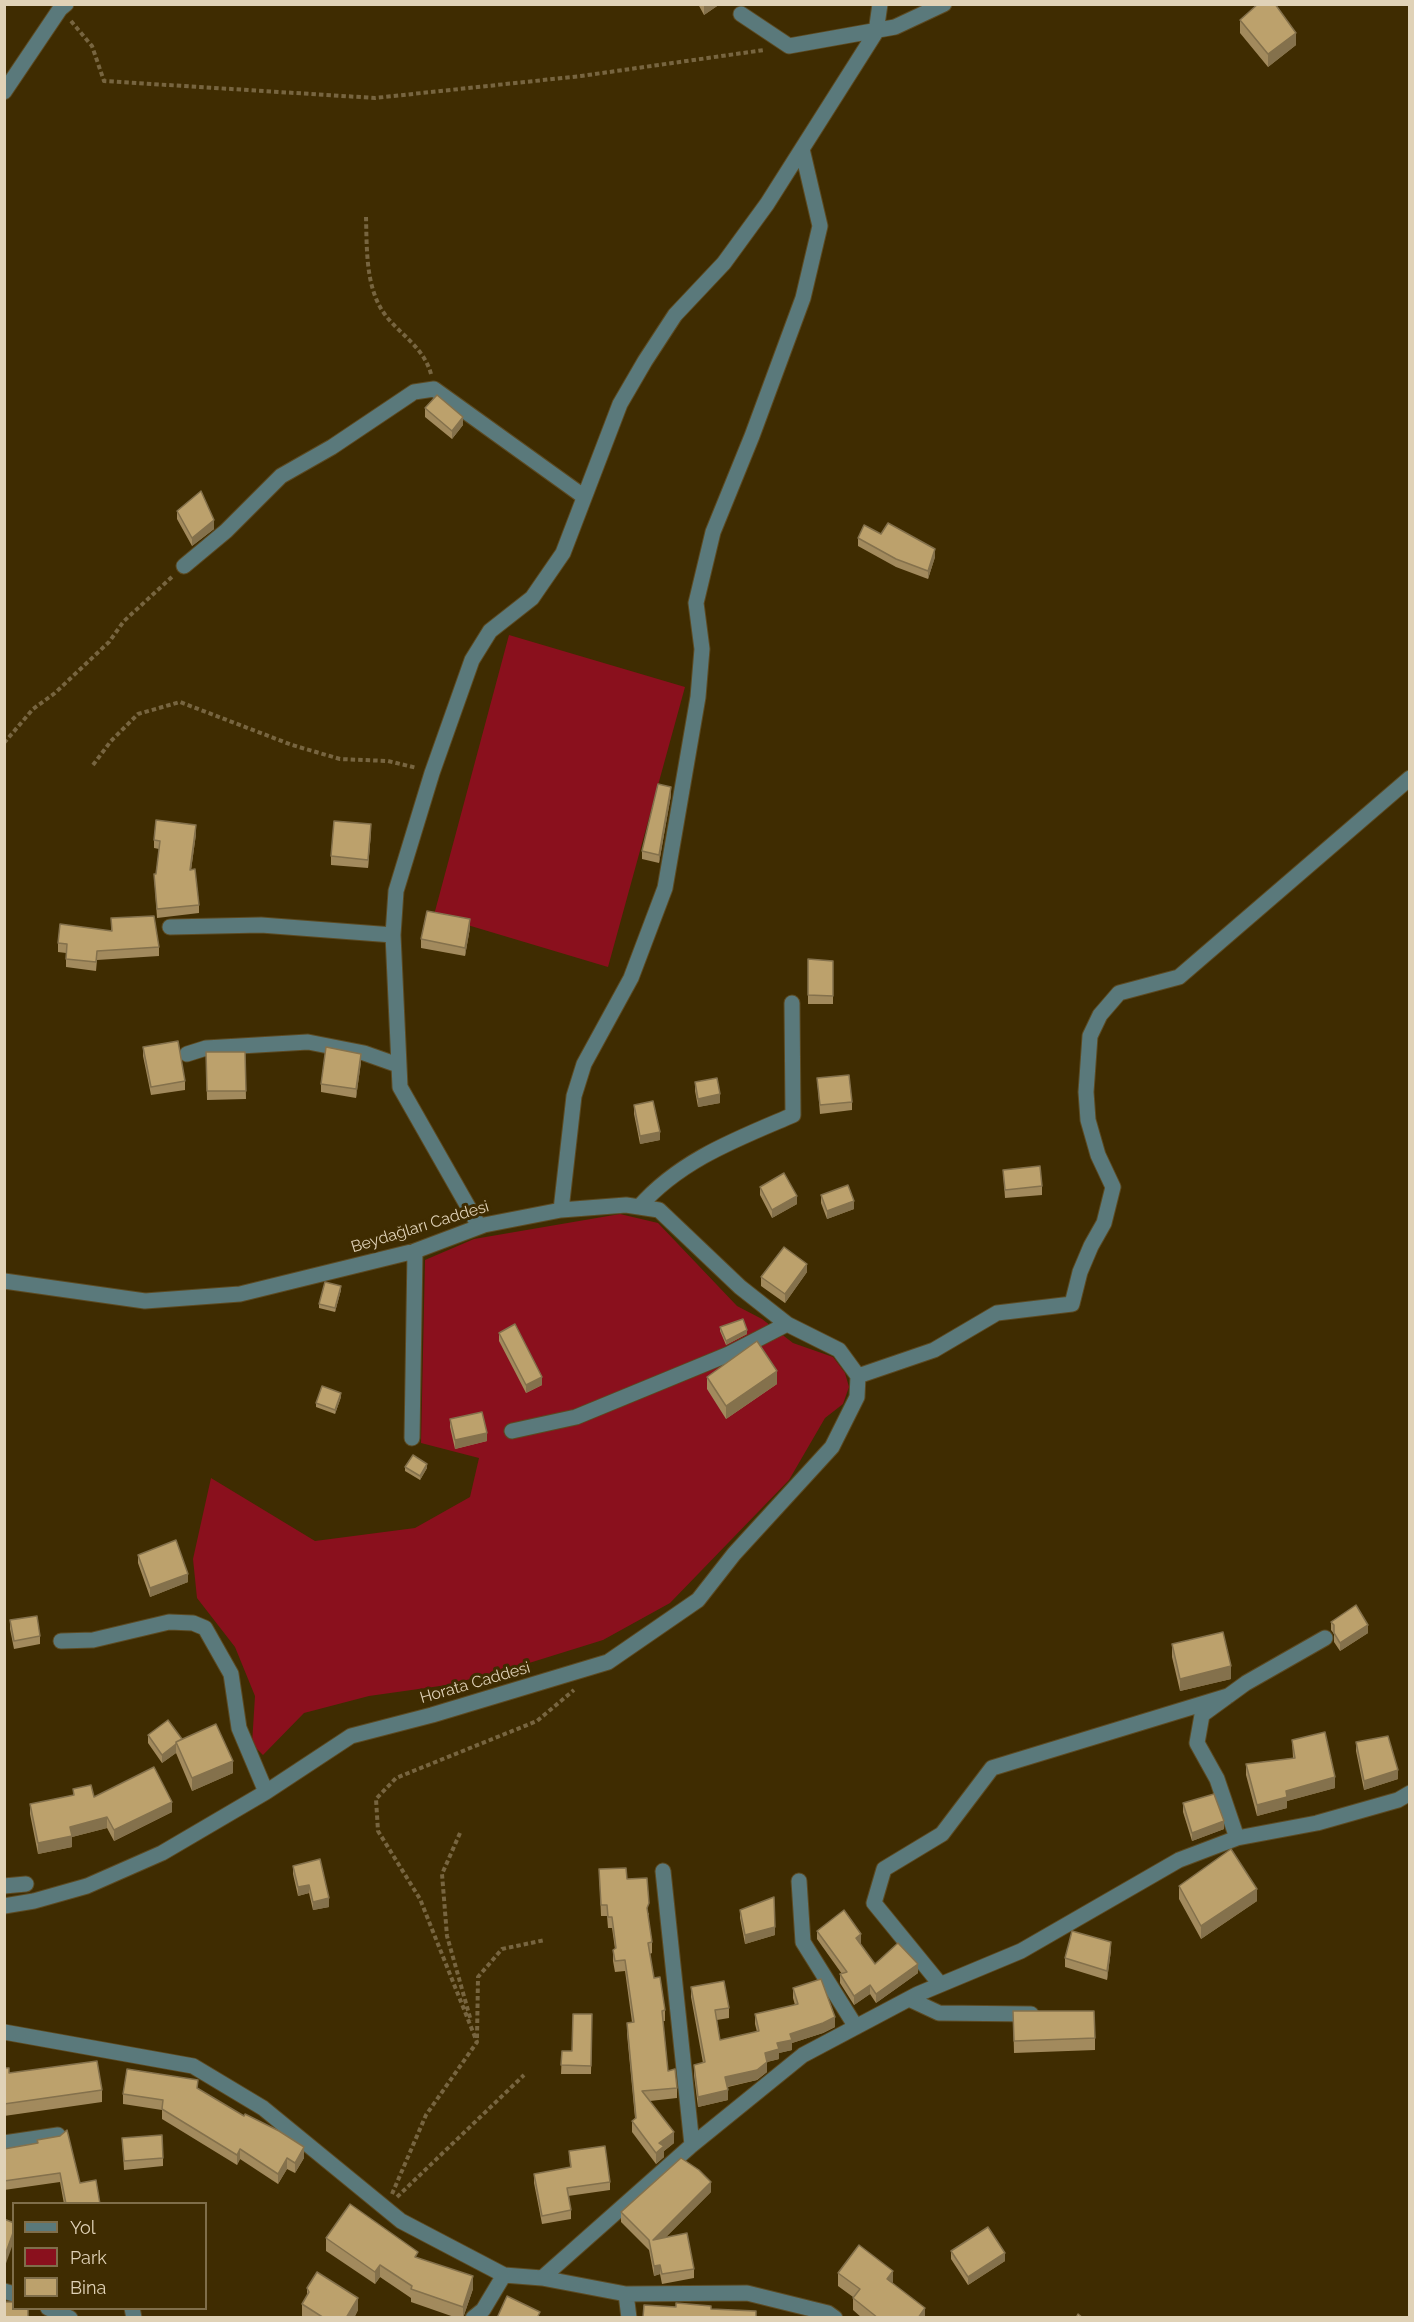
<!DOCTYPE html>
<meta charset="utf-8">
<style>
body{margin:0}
#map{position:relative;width:1414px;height:2322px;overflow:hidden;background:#3f2c01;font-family:Raleway,sans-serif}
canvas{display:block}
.frame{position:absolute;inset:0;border:6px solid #e0d2b7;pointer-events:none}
.legend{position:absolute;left:12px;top:2202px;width:195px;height:108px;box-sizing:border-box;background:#3f2c01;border:2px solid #7f6e4a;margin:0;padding:8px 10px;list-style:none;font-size:18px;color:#e0d2b7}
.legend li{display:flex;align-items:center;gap:12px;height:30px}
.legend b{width:30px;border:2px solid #7f6e4a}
</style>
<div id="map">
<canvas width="1414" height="2322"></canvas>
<div class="frame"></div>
<ul class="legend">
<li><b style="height:8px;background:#5a797b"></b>Yol</li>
<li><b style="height:16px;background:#8a101d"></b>Park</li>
<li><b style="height:16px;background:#bca16c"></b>Bina</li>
</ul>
</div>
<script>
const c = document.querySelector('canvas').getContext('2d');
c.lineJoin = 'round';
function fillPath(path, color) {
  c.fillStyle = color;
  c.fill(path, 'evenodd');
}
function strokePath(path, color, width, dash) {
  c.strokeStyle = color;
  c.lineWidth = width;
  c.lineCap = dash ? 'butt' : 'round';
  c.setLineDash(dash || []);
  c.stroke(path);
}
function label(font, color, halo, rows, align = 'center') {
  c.font = font + ' Raleway,sans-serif';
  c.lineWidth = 6;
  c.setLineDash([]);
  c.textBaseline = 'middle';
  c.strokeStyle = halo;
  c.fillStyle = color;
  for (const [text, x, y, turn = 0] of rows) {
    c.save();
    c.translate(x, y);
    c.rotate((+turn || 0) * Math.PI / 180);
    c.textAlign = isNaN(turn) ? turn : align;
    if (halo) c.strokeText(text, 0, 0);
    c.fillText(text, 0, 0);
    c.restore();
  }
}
fillPath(new Path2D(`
 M509 635 685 687 608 967 434 915Z
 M620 1214 658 1223 737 1306 762 1319 793 1343 833 1357 845 1373 849 1387 843 1404 825 1418 789 1480 670 1603 603 1640 513 1668 447 1685 369 1696 304 1713 263 1755 252 1744 255 1696 235 1647 197 1598 193 1559 211 1478 315 1541 415 1528 470 1497 479 1458 421 1443 425 1260 474 1239Z`), '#8a101d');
const minor = new Path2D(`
 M741 14 789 46 895 27 944 4
 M4 92 60 9 66 4
 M184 566 226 531 281 476 332 447 414 392 434 389 583 496
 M170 927 261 925 393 935
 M187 1054 206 1048 308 1042 364 1053 398 1065
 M639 1207C680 1160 737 1139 793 1115L792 1003
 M561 1210 574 1096 584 1064 631 978 665 888 698 697 702 649 696 603 713 532 752 436 803 298 820 226 802 149
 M479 1226 400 1087 393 935 396 891 432 773 472 660 490 631 532 598 563 553 620 404 645 361 675 315 724 263 767 204 876 32 880 4
 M4 1281 145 1301 240 1294 415 1251 484 1225 561 1210 626 1205 659 1210 740 1287 787 1324 839 1350 858 1376
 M858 1376 934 1350 997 1313 1072 1304 1080 1272 1091 1246 1104 1223 1113 1187 1098 1155 1088 1120 1086 1092 1090 1036 1100 1015 1119 993 1179 977 1410 778
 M512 1431 576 1417 729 1354 787 1324
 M412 1438 415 1251
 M61 1641 93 1640 169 1622 193 1623 205 1628 231 1674 239 1728 266 1792
 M1237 1838 1217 1779 1197 1743 1202 1715 1246 1683 1325 1638
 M663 1871 692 2145
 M799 1881 803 1942 856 2027
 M4 1886 26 1884
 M4 1906 34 1901 87 1886 162 1853 266 1792 351 1736 432 1715 608 1662 698 1600 734 1554 832 1447 857 1397 858 1376
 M940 1984 874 1903 884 1869 942 1834 992 1768 1228 1696
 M909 1999 939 2013 1031 2014
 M4 2032 193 2066 263 2108 401 2221 504 2275 542 2278 626 2294 747 2293 828 2313 835 2318
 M4 2143 58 2135
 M542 2278 692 2145 803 2055 918 1994 1021 1951 1179 1860 1237 1838 1317 1823 1398 1800 1410 1793
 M4 2291 14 2294
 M626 2294 629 2318
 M48 2308 70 2318
 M132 2308 134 2318
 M473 2318 483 2310 504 2275`);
strokePath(minor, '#5c4a22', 17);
strokePath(new Path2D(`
 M71 21 92 46 104 81 375 98 581 76 764 50
 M366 217C367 248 365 289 386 316 401 335 424 348 431 374
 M4 743 33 709 55 693 109 642 124 621 173 576
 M93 765 111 741 138 714 180 702 292 745 340 759 388 761 417 768
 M460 1833 442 1874 447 1936 471 2021
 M477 2038 478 1977 502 1949 545 1940
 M392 2194 426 2115 477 2042 420 1899 378 1831 376 1799 396 1778 537 1721 574 1690
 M397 2197 524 2075`), '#776540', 4, [4.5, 3]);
strokePath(minor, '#5a797b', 15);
fillPath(new Path2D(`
 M698 4H720L704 15Z
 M1240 20 1296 45 1268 67 1240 33Z
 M425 408 463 425 452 439 425 417Z
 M177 511 214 529 192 546 177 519Z
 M858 538 935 557 928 579 896 567 858 546Z
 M671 795 659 863 642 859V851Z
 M371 832 368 868 331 865V856Z
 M196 834 191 870 199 905V913L157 918 154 874H156L159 849 154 848V840Z
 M111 918 159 947V956L97 960 96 971 66 967V953L58 952V943L111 931Z
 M470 928 465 956 421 948V939Z
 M808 959 833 961V1004H808Z
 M143 1047 185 1081V1090L151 1095 143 1056Z
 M206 1052H245L246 1099 207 1100Z
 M361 1062 356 1098 321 1092V1084Z
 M817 1078 852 1102V1110L820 1114Z
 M695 1082 720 1103 698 1107 695 1091Z
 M634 1105 660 1140 640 1144 634 1114Z
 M1003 1170 1042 1186V1195L1005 1198Z
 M760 1187 797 1204 772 1218 760 1195Z
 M821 1195 854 1209 827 1219 821 1203Z
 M807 1272 785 1303 761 1286V1277Z
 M341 1290 335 1312 319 1308V1304Z
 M720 1327 747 1334 726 1345 720 1331Z
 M499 1333 542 1385 526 1393 499 1341Z
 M707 1377 777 1384 726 1419 707 1389Z
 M341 1397 335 1414 316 1407V1403Z
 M450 1419 487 1441 455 1449 450 1427Z
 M405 1467 427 1468 420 1480 405 1471Z
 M138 1555 188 1582 150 1597 138 1563Z
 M10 1620 40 1636V1644L14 1649 10 1629Z
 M1331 1622 1368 1633 1340 1651 1334 1642V1634L1331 1630Z
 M1172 1644 1231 1679 1180 1691 1172 1657Z
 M148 1735 182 1739 233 1773 192 1791 176 1753 162 1763 148 1743Z
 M1292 1740 1335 1788 1287 1801V1808L1257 1816 1246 1775V1764L1293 1758Z
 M1356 1742 1398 1779 1364 1790 1356 1751Z
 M73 1789 94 1797 172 1812 114 1841 107 1828 72 1837V1847L38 1854 30 1814V1804L73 1795Z
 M1183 1803 1224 1829 1192 1841 1183 1812Z
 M293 1866 329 1907 313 1910 309 1893 298 1896 293 1874Z
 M599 1869 627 1879 649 1914 648 1916 652 1942V1953L650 1954 654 1978 665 2010V2021H663L668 2071 677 2088V2098L650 2101 674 2143 664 2151V2157L656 2164 632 2132V2121L635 2118 627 2034V2023L632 2022 625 1971 615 1972 613 1961V1950L615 1949 612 1928H608L607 1916H601Z
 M1179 1886 1257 1901 1201 1939 1179 1899Z
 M740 1910 775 1935 745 1944 740 1918Z
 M817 1931 861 1943H860L875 1964 918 1973 876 2003 870 1994 854 2005 840 1983V1974H842L817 1939Z
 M1111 1950 1107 1980 1065 1967V1958Z
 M691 1987 729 2008V2018L717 2020 720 2040 757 2032 755 2024V2014L795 2005 793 1998V1988L835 2027 823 2033 792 2043V2050L779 2053V2059L767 2062V2072L757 2080 728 2087V2100L698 2107 694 2075V2065L703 2063 691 1997Z
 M1013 2011 1095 2038V2050L1014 2053Z
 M592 2014 591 2074H561L562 2051H572Z
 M4 2068 9 2073 102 2090V2102L4 2116Z
 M198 2089 304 2158 295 2173 287 2169 278 2184 240 2159 237 2165 162 2119V2110L123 2104V2094Z
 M122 2138 163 2158V2166L124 2170Z
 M37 2140 80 2183 100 2204H64L60 2182 4 2190V2149L37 2143Z
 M569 2151 610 2182V2190L568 2196 571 2210V2219L542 2224 534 2183V2174L570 2167Z
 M711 2192 665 2238 694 2269V2278L662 2284 660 2274 654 2276 649 2250 621 2222V2212Z
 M326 2238 418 2258 473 2289 463 2318H457L411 2302V2298L380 2277 375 2284 326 2251Z
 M951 2251 1005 2261 968 2285 951 2259Z
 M838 2273 892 2283 925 2318H862L853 2310V2297L838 2286Z
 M307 2288 358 2310 354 2318H304L302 2317V2304L307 2296Z`), '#a28a5d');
fillPath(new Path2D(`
 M704 4H720L704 15Z
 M1296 33V45L1268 67V54Z
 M463 417V425L452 439V431Z
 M214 520V529L192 546V538Z
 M935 549V557L928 579V571Z
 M671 787V795L659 863V855Z
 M371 824V832L368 868V860Z
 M196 825V834L190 878V870Z
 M470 919V928L465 956V948Z
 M361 1054V1062L356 1098V1089Z
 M720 1094V1103L698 1107V1099Z
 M660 1132V1140L640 1144V1136Z
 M797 1196V1204L772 1218V1210Z
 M854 1201V1209L827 1219V1211Z
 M807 1264V1272L785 1303V1294Z
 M341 1286V1290L335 1312V1308Z
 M747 1330V1334L726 1345V1341Z
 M777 1371V1384L726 1419V1406Z
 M542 1377V1385L526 1393V1385Z
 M341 1393V1397L335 1414V1410Z
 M487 1433V1441L455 1449V1440Z
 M427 1464V1468L420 1480V1476Z
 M188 1574V1582L150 1597V1588Z
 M1368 1625V1633L1340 1651V1643Z
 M1231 1666V1679L1180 1691V1679Z
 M176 1744V1753L162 1763V1755Z
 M233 1761V1773L192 1791V1778Z
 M1398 1770V1779L1364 1790V1781Z
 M1335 1777V1788L1287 1801V1808L1257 1816V1805L1286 1791Z
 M172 1802V1812L114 1841V1830Z
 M107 1817V1828L72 1837V1847L38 1854V1843L70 1827Z
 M1224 1821V1829L1192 1841V1833Z
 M309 1885V1893L298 1896V1887Z
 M1257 1889V1901L1201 1939V1926Z
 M329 1898V1907L313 1910V1902Z
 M775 1927V1935L745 1944V1935Z
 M861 1934V1943L856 1946V1938Z
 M1111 1942V1950L1107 1980V1971Z
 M918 1964V1973L876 2003V1994Z
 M870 1985V1994L854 2005V1996Z
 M835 2017V2027L823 2033 792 2043V2050L779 2053V2059L767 2062V2072L757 2080 725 2087V2077L765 2053 790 2034Z
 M728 2090V2100L698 2107V2097Z
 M674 2132V2143L664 2151V2157L656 2164V2153L659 2143Z
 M304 2147V2158L295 2173V2163Z
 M240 2149V2159L237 2165V2155Z
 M287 2158V2169L278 2184V2174Z
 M711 2182V2192L653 2250V2240Z
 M14 2230V2241L4 2269V2258Z
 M1005 2253V2261L968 2285V2277Z
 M380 2265V2277L375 2284V2272Z
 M660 2265V2274L654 2276V2266Z
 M893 2271V2283L887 2279Z
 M473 2276V2289L463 2318V2307Z
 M358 2298V2310L354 2318H346Z
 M925 2308V2318H918Z`), '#84714c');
const building = new Path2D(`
 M1258 4H1275L1296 33 1268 54 1240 20Z
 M437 395 463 417 452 431 425 408Z
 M201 491 214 520 192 538 177 511Z
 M888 523 935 549 928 571 896 559 858 538 864 525 881 534Z
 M658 784 671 787 659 855 642 851Z
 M156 820 196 825 190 870 195 869 199 905 157 909 154 874H156L160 841 154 840Z
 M334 821 371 824 368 860 331 856Z
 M427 911 470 919 465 948 421 939Z
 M154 916 159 947 97 951 96 962 66 959 67 944 58 943 60 924 112 931 111 918Z
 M808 959 833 961V996L808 995Z
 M178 1041 185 1081 151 1087 143 1047Z
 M326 1047 361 1054 356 1089 321 1084Z
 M206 1052H245L246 1091H207Z
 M849 1075 852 1102 820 1105 817 1078Z
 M717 1078 720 1094 698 1099 695 1082Z
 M653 1101 660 1132 640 1136 634 1105Z
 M1040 1166 1042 1186 1005 1190 1003 1170Z
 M784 1173 797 1196 772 1210 760 1187Z
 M848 1185 854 1201 827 1211 821 1195Z
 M784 1247 807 1264 785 1294 761 1277Z
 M325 1282 341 1286 335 1308 319 1304Z
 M743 1319 747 1330 726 1341 720 1327Z
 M515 1324 542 1377 526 1385 499 1333Z
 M757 1341 777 1371 726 1406 707 1377Z
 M322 1386 341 1393 335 1410 316 1403Z
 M482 1412 487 1433 455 1440 450 1419Z
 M413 1455 427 1464 420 1476 405 1467Z
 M176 1540 188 1574 150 1588 138 1555Z
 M1356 1605 1368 1625 1340 1643 1334 1633V1625L1331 1622Z
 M37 1616 40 1636 14 1641 10 1620Z
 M1223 1632 1231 1666 1180 1679 1172 1644Z
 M168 1720 182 1739 176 1742V1744L162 1755 148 1735Z
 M216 1724 233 1761 192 1778 176 1742Z
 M1325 1732 1335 1777 1286 1791 1287 1797 1257 1805 1246 1764 1295 1758 1292 1740Z
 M1388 1736 1398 1770 1364 1781 1356 1742Z
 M154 1767 172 1802 114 1830 107 1817 70 1827 72 1836 38 1843 30 1804 74 1795 73 1789 91 1785 94 1797Z
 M1214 1794 1224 1821 1192 1833 1183 1803Z
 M1231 1849 1257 1889 1201 1926 1179 1886Z
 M320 1859 329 1898 313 1902 309 1885 298 1887 293 1866Z
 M626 1868 627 1879 647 1878 649 1903 647 1908 652 1942 648 1943 654 1978 660 1977 665 2010 662 2011 668 2071 675 2069 677 2088 642 2091 674 2132 659 2143 664 2146 656 2153 632 2121 636 2118 627 2023 634 2022 625 1960 615 1961 613 1950 616 1948 612 1917H608L607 1905H601L599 1869Z
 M774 1897 775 1927 745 1935 740 1910Z
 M844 1910 861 1934 856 1938 875 1964 898 1943 918 1964 876 1994 870 1985 854 1996 840 1974 847 1972 817 1931Z
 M1072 1931 1111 1942 1107 1971 1065 1958Z
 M821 1979 835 2017 823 2023 790 2034 792 2040 777 2043 779 2049 765 2053 767 2062 757 2070 725 2077 728 2090 698 2097 694 2065 705 2062 691 1987 724 1981 729 2008 715 2010 720 2040 759 2031 755 2014 798 2004 793 1988Z
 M1013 2011H1094L1095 2038 1014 2041Z
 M573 2014H592L591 2066 561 2065 562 2051H572Z
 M97 2061 102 2090 4 2104V2068H9V2073Z
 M127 2069 198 2080 197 2088 244 2116 245 2114 279 2131 304 2147 295 2163 287 2158 278 2174 240 2149 237 2155 162 2109 163 2100 123 2094Z
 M67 2130 80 2183 96 2180 100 2204H66L60 2173 4 2181V2149L38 2143 37 2140 60 2136Z
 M162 2135 163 2158 124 2161 122 2138Z
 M605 2146 610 2182 567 2188 571 2210 542 2216 534 2174 571 2167 569 2151Z
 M681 2158 699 2170 711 2182 653 2240 687 2233 694 2269 662 2274 660 2265 654 2266 649 2240 621 2212Z
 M350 2204 418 2252 415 2257 473 2276 463 2307 411 2289 412 2286 380 2265 375 2272 326 2238Z
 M4 2219 14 2223V2230L4 2258Z
 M988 2227 1005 2253 968 2277 951 2251Z
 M859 2245 893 2271 887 2279 925 2308 918 2318H878L853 2298 860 2289 838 2273Z
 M317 2272 358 2298 346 2318H324L302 2304 309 2292 307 2288Z
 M507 2296 540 2312 537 2318H497Z
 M4 2302H14V2308H28V2318H4Z
 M676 2303 711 2306V2309L756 2311V2318H643L644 2305 676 2307Z
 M1078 2314 1083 2318H1076Z`);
fillPath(building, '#bca16c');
strokePath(building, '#84714c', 1.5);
label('16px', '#e0d2b7', '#3f2c01', [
 ["Beydağları Caddesi",420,1227,-17],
 ["Horata Caddesi",475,1683,-16]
]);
</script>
